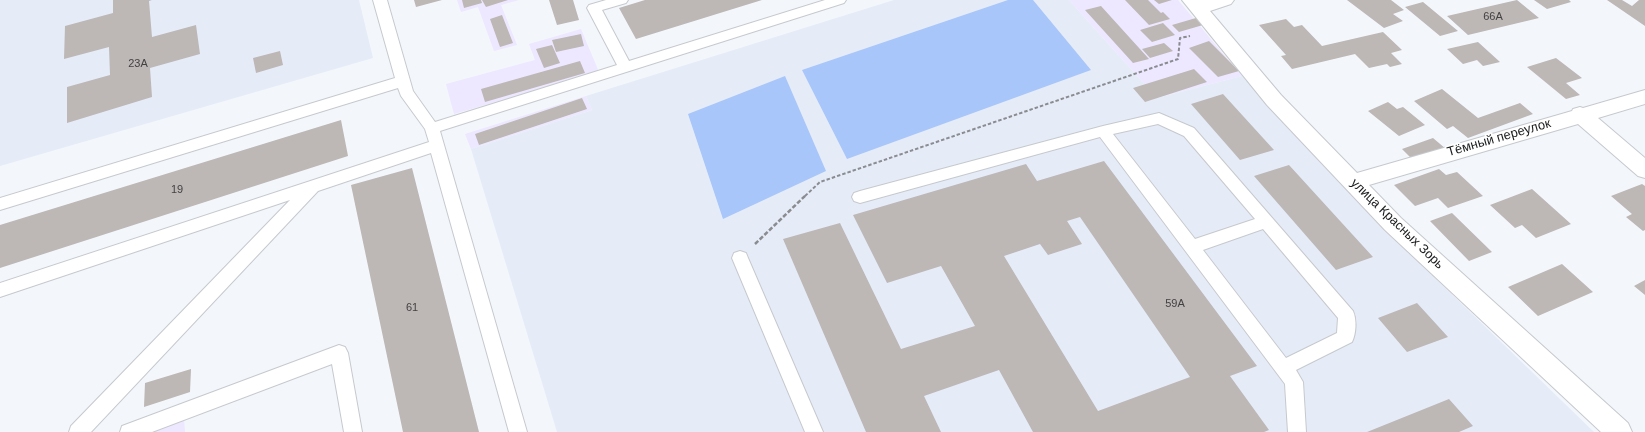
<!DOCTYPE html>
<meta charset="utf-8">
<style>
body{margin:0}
canvas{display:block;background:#f3f6fb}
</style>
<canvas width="1645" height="432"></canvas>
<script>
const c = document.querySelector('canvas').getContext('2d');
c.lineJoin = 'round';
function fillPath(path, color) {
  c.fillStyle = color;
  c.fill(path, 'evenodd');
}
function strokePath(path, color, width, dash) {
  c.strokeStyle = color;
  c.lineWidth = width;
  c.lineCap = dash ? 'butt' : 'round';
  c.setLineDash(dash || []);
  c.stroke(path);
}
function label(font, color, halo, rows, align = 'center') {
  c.font = font + ' Helvetica,sans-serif';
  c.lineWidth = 3.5;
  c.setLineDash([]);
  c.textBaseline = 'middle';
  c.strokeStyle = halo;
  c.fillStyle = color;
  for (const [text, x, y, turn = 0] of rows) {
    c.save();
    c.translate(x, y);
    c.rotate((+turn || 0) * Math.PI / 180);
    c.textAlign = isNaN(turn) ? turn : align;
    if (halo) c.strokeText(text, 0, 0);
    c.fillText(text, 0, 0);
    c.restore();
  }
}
fillPath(new Path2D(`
 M457 0H519L501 5 517 45 494 51 478 7 461 12Z
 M1069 0H1178L1242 76 1157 98Z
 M581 29 599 72 454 114 446 84 535 60 529 44Z
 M586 96 592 110 471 149 465 134Z
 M184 418 185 432H123Z`), '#ede8ff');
fillPath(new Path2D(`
 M0 0H359L373 58 0 166Z
 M894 0H1069L1157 98 1242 76 1371 216 1594 432H557L471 149 592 110 586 96Z`), '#e5ecf8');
fillPath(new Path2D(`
 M1008 0H1033L1091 70 847 159 802 70Z
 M785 76 826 171 723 219 688 114Z`), '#a8c6f9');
fillPath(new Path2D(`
 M113 0H152L149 1 152 37 196 25 200 54 150 68 152 97 67 123V87L110 75 109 47 64 59 65 26 113 13Z
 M414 0H442L416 7Z
 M462 0H481L482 3 464 8Z
 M482 0H508L486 7Z
 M549 0H573L579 20 557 25Z
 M645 0H762L636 39 619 8Z
 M1125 0H1148L1161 13 1163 12 1170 19 1149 25Z
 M1154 0H1172L1159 4Z
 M1347 0H1391L1404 10 1393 14 1403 21 1384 28Z
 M1517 0 1539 18 1468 35 1447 16Z
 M1534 0H1569L1571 2 1547 9Z
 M1607 0H1622L1632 6 1639 0H1645V26Z
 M1423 2 1458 31 1440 36 1405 7Z
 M1101 6 1149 59 1133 63 1085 10Z
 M502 15 513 43 500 47 490 19Z
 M1196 18 1203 25 1179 32 1172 25Z
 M1286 19 1294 27 1302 25 1322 46 1383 32 1402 50 1391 53 1402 64 1390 67 1387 64 1369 68 1355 54 1292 69 1281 56 1286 55 1259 25Z
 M1163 23 1175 35 1152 42 1140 30Z
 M581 34 584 46 556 52 552 40Z
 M1209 41 1239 71 1218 77 1189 48Z
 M1478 42 1500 62 1483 66 1477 60 1463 64 1447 49Z
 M1164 43 1173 51 1150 58 1142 49Z
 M552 45 560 63 544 68 536 49Z
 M280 51 283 65 256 73 253 58Z
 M1556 58 1582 78 1566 83 1580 95 1566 99 1527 67Z
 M580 61 585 73 485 102 481 89Z
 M1194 69 1207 82 1145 102 1133 88Z
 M1442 89 1478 118 1520 103 1533 114 1468 138 1453 126 1447 129 1414 101Z
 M1223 94 1274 150 1240 160 1191 104Z
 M582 98 587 109 479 145 475 134Z
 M1388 102 1397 109 1403 107 1425 125 1399 136 1368 111Z
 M341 120 348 156 0 268V225Z
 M1433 138 1446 149 1414 161 1402 149Z
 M1104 161 1257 366 1230 376 1269 430 1264 432H1033L999 370 924 396 941 432H866L783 239 840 223 901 349 975 326 941 266 887 283 853 215 1026 164 1037 181ZM1080 217 1190 377 1098 411 1004 256 1040 244 1048 255 1082 244 1067 221Z
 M1289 165 1373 257 1336 270 1254 176Z
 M412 168 479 432H403L351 185Z
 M1439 169 1446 175 1457 172 1483 196 1448 208 1438 198 1415 206 1394 185Z
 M1642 184 1645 186V230L1643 231 1626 217 1632 214 1611 196Z
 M1532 189 1571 224 1536 238 1522 225 1515 228 1490 205Z
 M1452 213 1492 252 1469 261 1430 221Z
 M1562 264 1593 292 1538 316 1508 287Z
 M1645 280V295L1634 286Z
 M1417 303 1448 337 1407 352 1378 318Z
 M191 369 190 392 144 407 145 383Z
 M1449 399 1473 426 1459 432H1367Z`), '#bdb7b6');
const service = new Path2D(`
 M373 0H387L413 91 435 122 617 65 587 8 589 5 606 0H628L626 3 602 10 629 61 825 0H846L844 3 440 131 527 432H509L431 153 318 191 91 432H69L71 426 290 200 0 297V283L429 142 425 129 401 96 398 88 0 210V198L395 78Z
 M1159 113 1194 128 1353 311C1357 320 1356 334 1352 342L1296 370 1303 382 1306 432H1288L1285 384 1100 137 860 203 854 201 852 197 854 193 860 191 1103 126ZM1158 124 1184 136 1255 219 1195 239 1113 134ZM1263 229 1338 318 1337 333 1286 358 1203 250Z
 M740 251 746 253 748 258 823 432H805L732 258 734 253Z
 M339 345 345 347 348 353 362 432H344L332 364 152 432H120L122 426Z`);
const minor = new Path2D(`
 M1182 0H1234L1231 4 1210 11 1281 95 1357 173 1572 111 1573 109 1580 107 1583 108 1645 90V104L1598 118 1645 158V178L1638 176 1578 124 1369 185 1401 218 1628 423 1632 432H1601L1385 230 1267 105Z`);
strokePath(service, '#c6c9cd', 2);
strokePath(minor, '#c6c9cd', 2);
strokePath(new Path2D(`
 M805 196 820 182 1178 59 1180 38 1190 36`), '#8a8c90', 2, [3.5, 2]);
strokePath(new Path2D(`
 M755 244 806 195`), '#8a8c90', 2.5, [4.5, 2]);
fillPath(service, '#fff');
fillPath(minor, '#fff');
label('11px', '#434243', null, [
 ["66А",1493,17],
 ["23А",138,64],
 ["19",177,190],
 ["59А",1175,304],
 ["61",412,308]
]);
label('13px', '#1a1b1d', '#fff', [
 ["Тёмный переулок",1499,138,-16],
 ["улица Красных Зорь",1397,224,44]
]);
</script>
